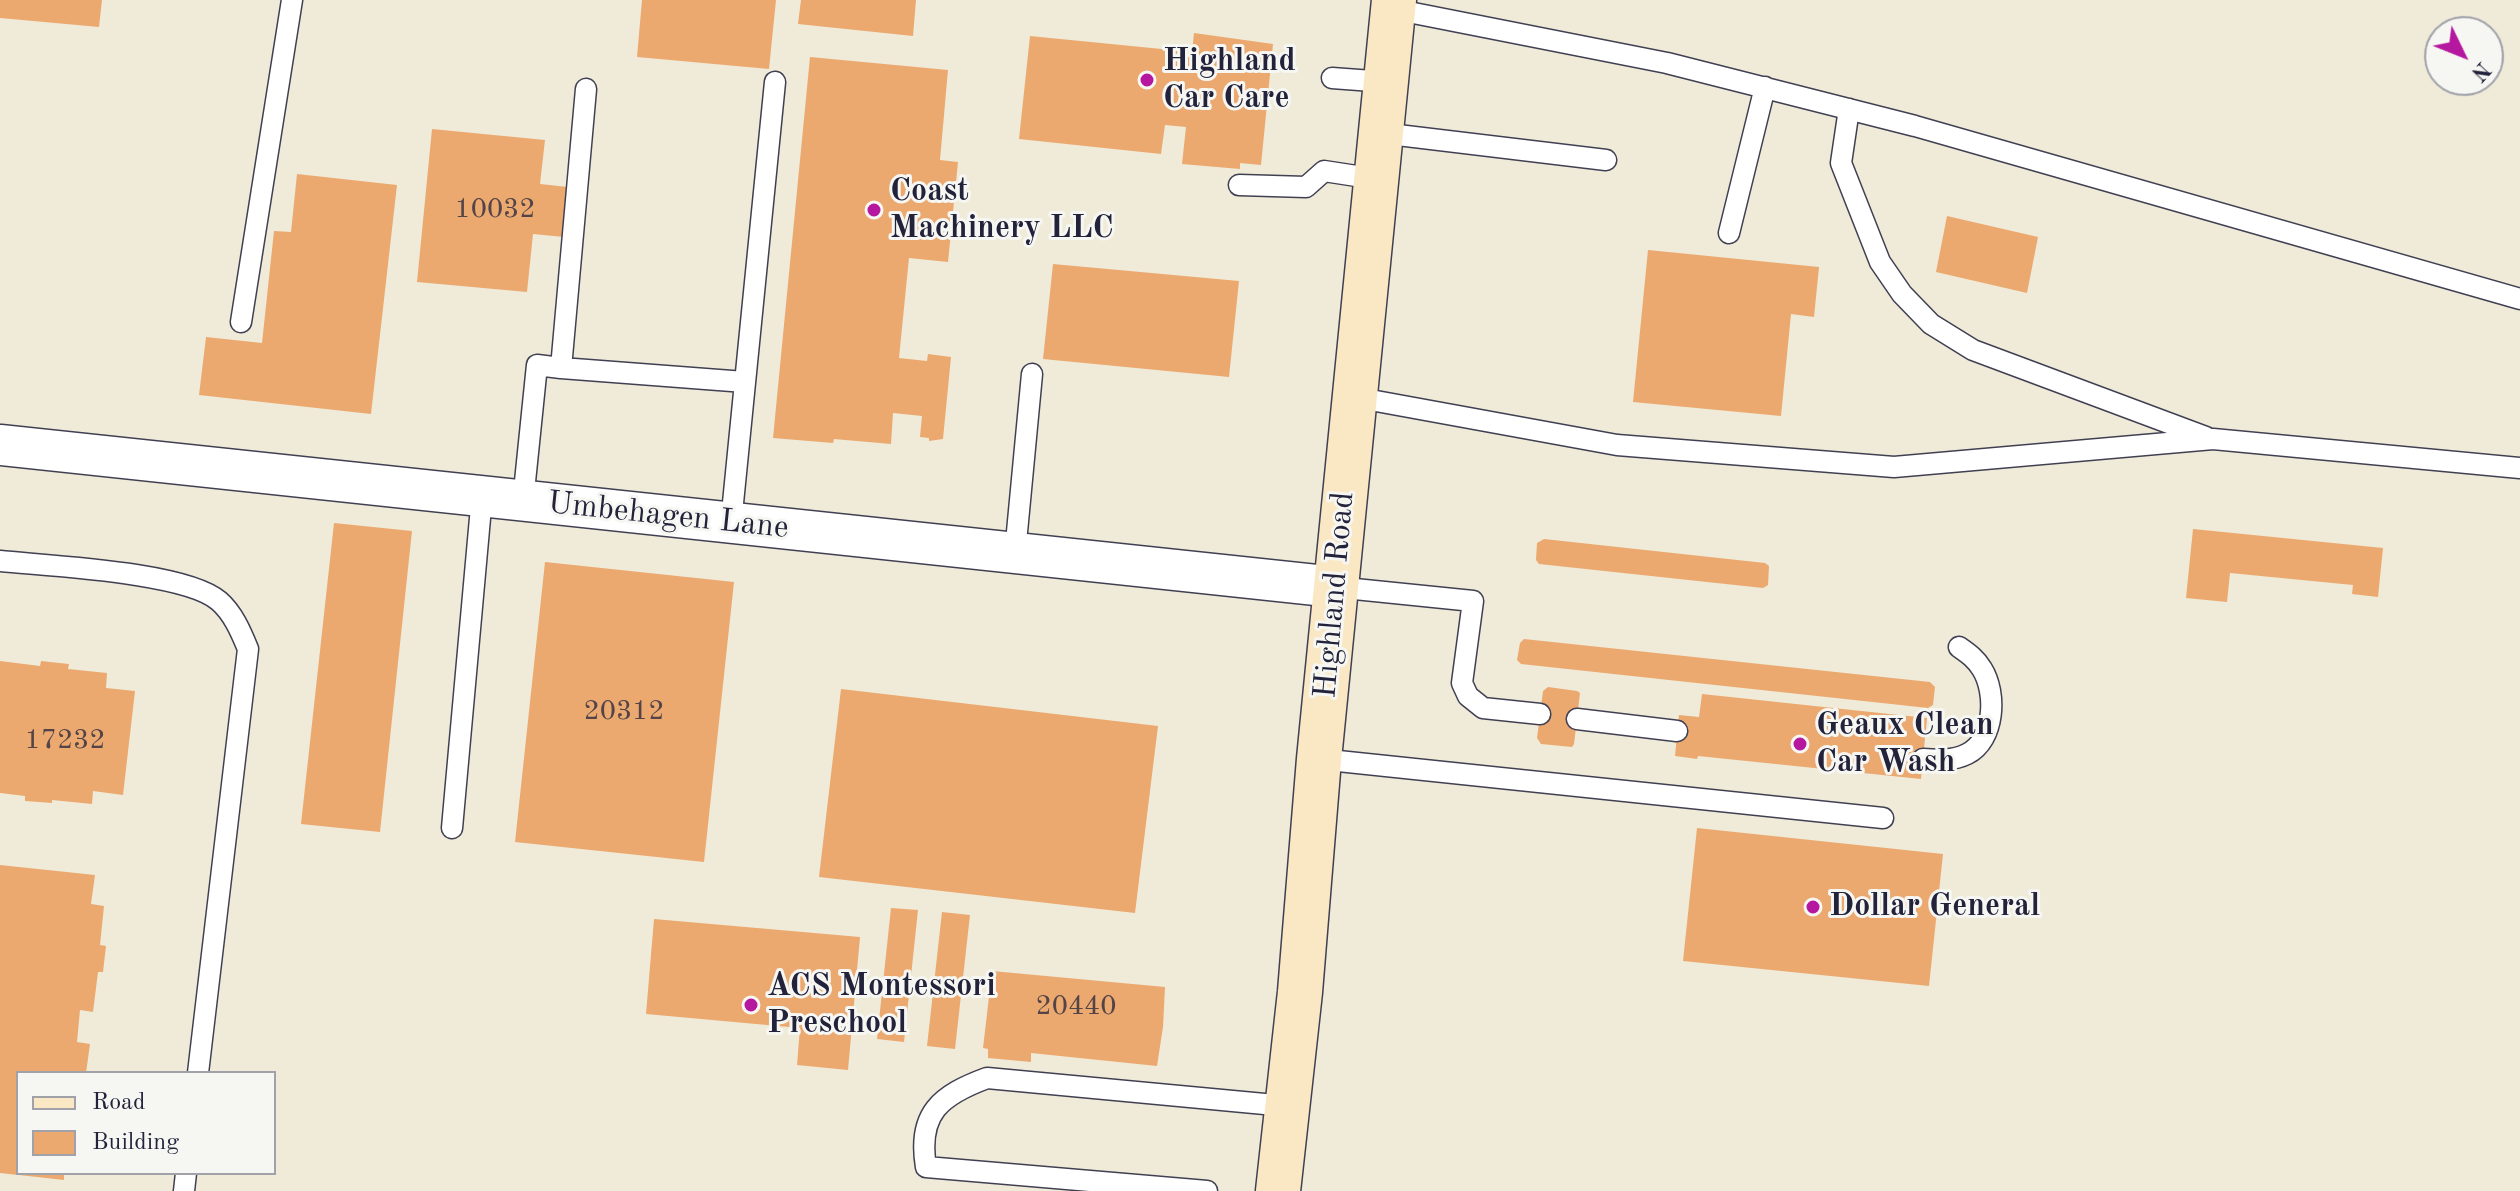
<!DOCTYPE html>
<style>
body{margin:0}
#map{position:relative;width:2520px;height:1191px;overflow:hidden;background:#efebd8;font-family:"Old Standard TT",serif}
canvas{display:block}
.legend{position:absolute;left:16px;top:1071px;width:260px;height:104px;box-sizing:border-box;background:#f6f6f2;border:2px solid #a1a1a9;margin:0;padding:10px 14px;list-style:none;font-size:24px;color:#22223b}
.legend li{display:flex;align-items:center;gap:16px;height:40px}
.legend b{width:40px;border:2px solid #a1a1a9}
.north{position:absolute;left:2424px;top:16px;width:80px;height:80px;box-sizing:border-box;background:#f6f6f2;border:2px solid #a1a1a9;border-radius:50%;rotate:133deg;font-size:22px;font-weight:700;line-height:32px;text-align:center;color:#22223b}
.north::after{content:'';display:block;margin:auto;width:28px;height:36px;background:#b5179e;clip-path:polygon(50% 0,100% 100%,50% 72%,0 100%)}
</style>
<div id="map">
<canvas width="2520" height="1191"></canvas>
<ul class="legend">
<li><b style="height:10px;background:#fae7c3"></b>Road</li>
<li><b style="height:22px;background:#eba970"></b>Building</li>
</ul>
<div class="north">N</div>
</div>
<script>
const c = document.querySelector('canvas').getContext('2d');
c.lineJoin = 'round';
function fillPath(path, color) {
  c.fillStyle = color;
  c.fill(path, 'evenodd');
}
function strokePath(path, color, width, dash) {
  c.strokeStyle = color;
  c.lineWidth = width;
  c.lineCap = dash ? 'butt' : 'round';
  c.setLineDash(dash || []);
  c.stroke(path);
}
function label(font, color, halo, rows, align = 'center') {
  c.font = font + ' "Old Standard TT",serif';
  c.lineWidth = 6;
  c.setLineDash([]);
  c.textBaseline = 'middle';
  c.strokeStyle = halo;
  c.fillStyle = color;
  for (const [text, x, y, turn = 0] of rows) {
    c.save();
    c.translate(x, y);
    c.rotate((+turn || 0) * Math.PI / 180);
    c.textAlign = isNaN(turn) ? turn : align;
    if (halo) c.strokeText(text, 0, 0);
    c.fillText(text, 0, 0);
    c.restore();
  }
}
fillPath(new Path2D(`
 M0 0H102L99 27 0 18Z
 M642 0H776L769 69 637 57Z
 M801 0H916L913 36 798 24Z
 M1194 33 1273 44 1261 165 1240 163V169L1182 164 1186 127 1165 125 1161 154 1019 139 1030 36 1192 52Z
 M810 57 948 70 940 160 958 162 948 262 909 258 899 358 927 361 928 354 951 357 943 439 929 441V438L920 437 922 416 893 413 891 444 834 439 833 443 773 438Z
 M432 129 545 140 540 184 568 187 564 237 533 234 527 292 417 282Z
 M297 174 397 185 371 414 199 395 206 337 262 343 274 231 291 232Z
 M1947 216 2038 237 2027 293 1936 272Z
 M1648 250 1819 267 1814 317 1791 314 1781 416 1633 402Z
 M1053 264 1239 281 1229 377 1043 359Z
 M334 523 412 531 380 832 301 824Z
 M2193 529 2383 548 2378 597 2352 594 2353 585 2230 573 2227 602 2186 598Z
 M1544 539 1765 563 1769 566 1768 585 1763 588 1539 564 1536 560 1537 543Z
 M545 562 734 582 704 862 515 842Z
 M1524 639 1930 682 1935 687 1933 705 1928 708 1521 664 1517 660 1520 643Z
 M0 661 40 666 41 661 69 664 68 669 107 673 106 688 135 691 123 795 93 791 92 804 52 800V803L25 801V796L0 793Z
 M1548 687 1577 691 1580 693 1574 744 1572 747 1541 744 1537 738 1543 691Z
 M841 689 1158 726 1135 913 819 877Z
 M1702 694 1927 718 1921 779 1698 756 1697 759 1675 756 1679 715 1699 717Z
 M1697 828 1943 854 1929 986 1683 961Z
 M0 865 95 875 91 904 104 906 100 945 106 946 103 972H98L93 1012 80 1010 77 1042 90 1044 86 1073H18V1175L0 1173Z
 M891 908 918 910 904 1042 877 1039Z
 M942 912 970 915 955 1049 927 1046Z
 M654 919 860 937 848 1070 797 1065 800 1028 646 1014Z
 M992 971 1165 987 1163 1027 1157 1066 1031 1053V1062L988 1058V1049L983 1048Z
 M19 1173H64V1180L19 1175Z`), '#eba970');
const service = new Path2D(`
 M1393 9 1667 63 1915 126 2520 299
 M1332 78 1386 82
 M1849 109 1841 163 1880 262 1902 294 1931 324 1973 350 2206 437
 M1381 133 1606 160
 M1239 185 1306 187 1324 171 1376 179
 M1729 233 1765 87
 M241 322 292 0
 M561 368 745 382
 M1354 397 1617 445 1894 467 2213 439 2520 468
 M523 501 537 365 561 368 586 89
 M731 523 775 82
 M1015 553 1032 374
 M0 561C49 566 186 572 219 601 233 613 241 632 248 649L198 1073
 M1335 587 1473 601 1462 683 1468 696 1483 708 1540 714
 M1577 719 1677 731
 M1319 759 1883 818
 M1923 759C1937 760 1953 761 1967 754 1995 740 1997 693 1982 669 1976 659 1969 654 1959 647
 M452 828 482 496
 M184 1191 186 1173
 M1207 1191 926 1167C917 1113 941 1095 987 1078L1286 1106`);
const minor = new Path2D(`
 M0 445 1335 587`);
const secondary = new Path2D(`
 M1278 1191 1300 992 1319 759 1394 0`);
strokePath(service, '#414053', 23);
strokePath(minor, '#414053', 43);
strokePath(secondary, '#414053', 47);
strokePath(service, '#fff', 20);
strokePath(minor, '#fff', 40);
strokePath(secondary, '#fae7c3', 44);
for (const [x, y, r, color] of [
 [1147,80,8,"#b5179e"],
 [874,210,8,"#b5179e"],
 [1800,744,8,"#b5179e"],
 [1813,907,8,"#b5179e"],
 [751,1005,8,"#b5179e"]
]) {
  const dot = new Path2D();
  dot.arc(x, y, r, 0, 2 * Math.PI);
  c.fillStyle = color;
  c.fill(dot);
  strokePath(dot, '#f6f6f2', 3);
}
label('28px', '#544448', null, [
 ["10032",495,210],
 ["20312",624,712],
 ["17232",65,741],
 ["20440",1076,1007]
]);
label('bold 32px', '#22223b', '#f6f6f2', [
 ["Highland",1163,62],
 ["Car Care",1163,99],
 ["Coast",890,192],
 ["Machinery LLC",890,229],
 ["Geaux Clean",1816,726],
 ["Car Wash",1816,763],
 ["Dollar General",1829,907],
 ["ACS Montessori",767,987],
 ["Preschool",767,1024]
], 'left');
label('32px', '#22223b', '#f6f6f2', [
 ["Umbehagen Lane",668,516,6],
 ["Highland Road",1335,595,-85]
]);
</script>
